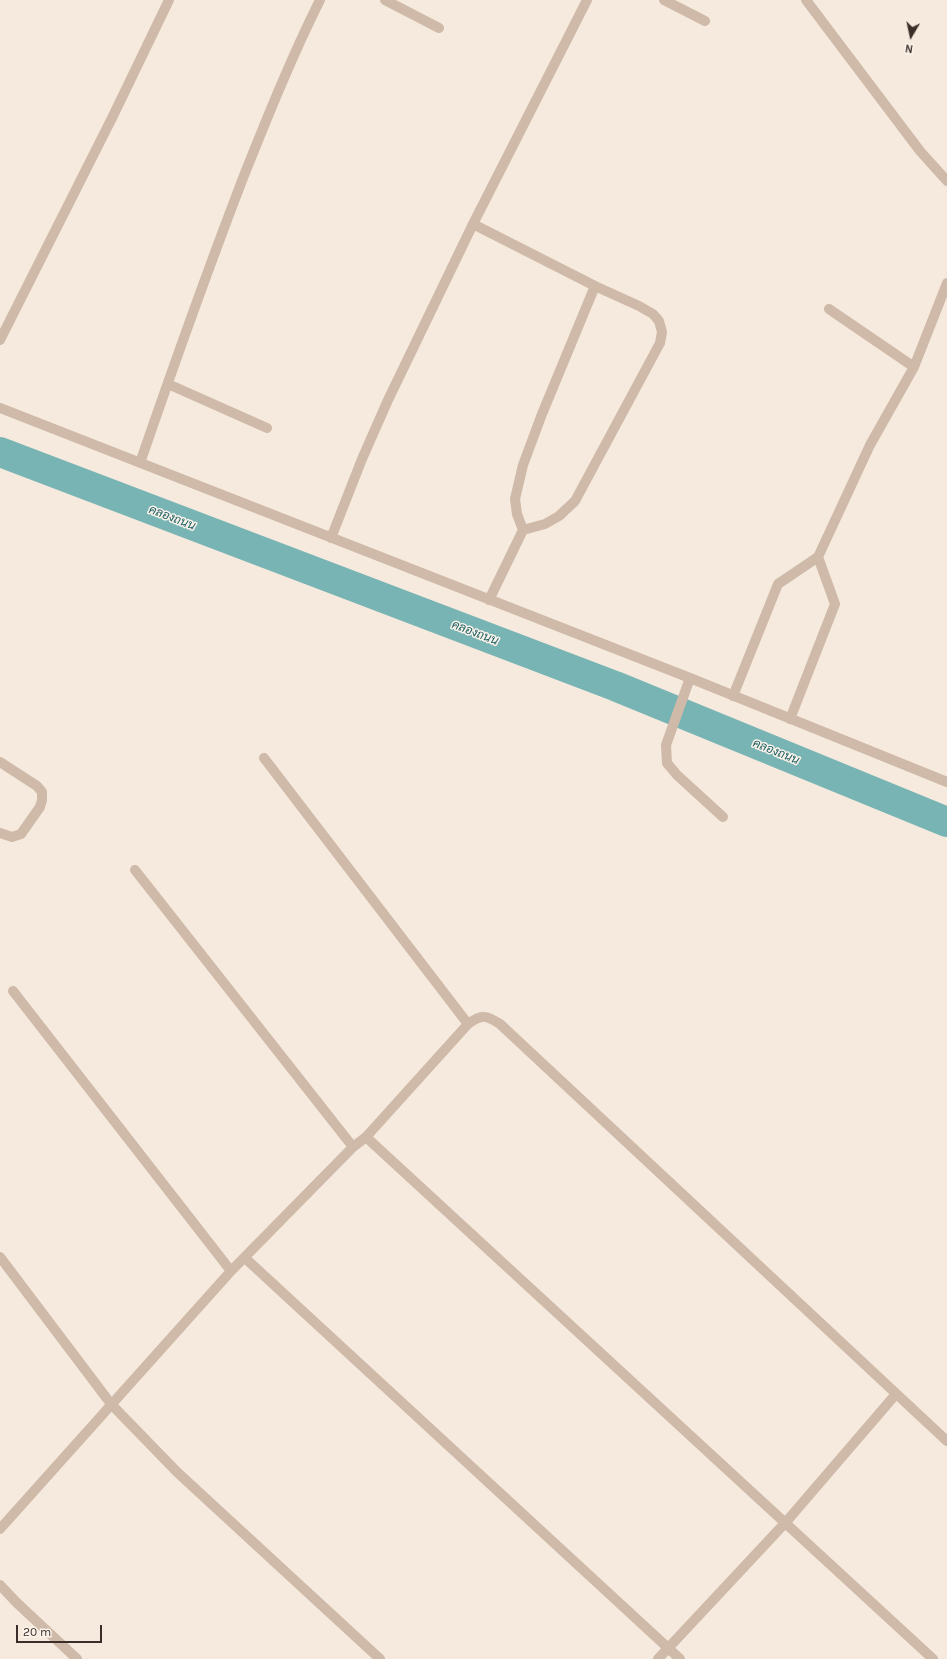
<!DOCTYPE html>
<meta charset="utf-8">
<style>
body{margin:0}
#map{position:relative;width:947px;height:1659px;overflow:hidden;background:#f5eadd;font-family:Karla,sans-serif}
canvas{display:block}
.north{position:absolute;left:891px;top:16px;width:40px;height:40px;-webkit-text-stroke:3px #fcf4eb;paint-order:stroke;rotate:189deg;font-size:11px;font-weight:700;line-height:16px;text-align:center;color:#3b2e29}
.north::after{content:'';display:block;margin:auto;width:14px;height:18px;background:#3b2e29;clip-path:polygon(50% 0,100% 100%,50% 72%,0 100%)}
.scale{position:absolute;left:16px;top:1625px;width:86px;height:18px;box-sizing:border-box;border:2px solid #3b2e29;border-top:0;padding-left:5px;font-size:12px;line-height:14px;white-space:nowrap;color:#3b2e29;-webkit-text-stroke:3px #fcf4eb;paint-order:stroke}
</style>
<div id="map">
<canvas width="947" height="1659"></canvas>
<div class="north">N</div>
<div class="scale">20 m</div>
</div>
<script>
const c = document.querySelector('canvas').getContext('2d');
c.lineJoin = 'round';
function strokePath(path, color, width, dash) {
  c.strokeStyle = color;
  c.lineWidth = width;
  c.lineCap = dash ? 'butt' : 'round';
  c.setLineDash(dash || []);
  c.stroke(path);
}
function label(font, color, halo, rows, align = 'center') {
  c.font = font + ' Karla,Sarabun,sans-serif';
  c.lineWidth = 3;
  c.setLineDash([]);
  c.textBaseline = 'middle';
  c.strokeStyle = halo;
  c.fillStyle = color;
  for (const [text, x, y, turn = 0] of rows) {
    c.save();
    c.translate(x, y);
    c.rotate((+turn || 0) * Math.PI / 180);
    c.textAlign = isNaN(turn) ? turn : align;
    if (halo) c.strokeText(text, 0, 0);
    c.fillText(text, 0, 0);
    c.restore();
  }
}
strokePath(new Path2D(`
 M0 452 615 686 947 822`), '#79b4b5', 30);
strokePath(new Path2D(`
 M385 0 439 28
 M664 0 705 21
 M806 0 920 151 947 181
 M473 224 595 286 639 306 653 314 659 321 662 332 660 343 575 501 559 516 545 524 523 530 489 600
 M829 309 914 367
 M0 340 113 116 169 0
 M168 384 267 428
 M0 408 690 678 947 782
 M140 463C173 367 207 272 243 178 267 118 291 58 320 0
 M523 530 517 514 515 499 523 465 542 414 595 286
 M331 538 362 459 388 400 473 224 587 0
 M690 678 666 745 667 763 677 775 723 817
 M733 696 778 584 818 557 870 445 914 367 947 283
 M790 719 835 604 818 557
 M264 758 468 1024
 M0 762 37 786 42 792V800L40 807 21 834 12 837 0 833
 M135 870 353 1147
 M13 991 231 1271
 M366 1137 933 1659
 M0 1257 111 1404 177 1472 380 1659
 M245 1258 680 1659
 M0 1529 231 1271 353 1147 366 1137 468 1024C482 1014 486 1015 500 1024L947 1441
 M0 1585 16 1602 77 1659
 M658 1659 786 1522 896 1394`), '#cfb9a8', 10);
label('italic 12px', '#195d61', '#fcf4eb', [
 ["คลองถนน",172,518,21],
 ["คลองถนน",475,633,21],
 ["คลองถนน",776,752,22]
]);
</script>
